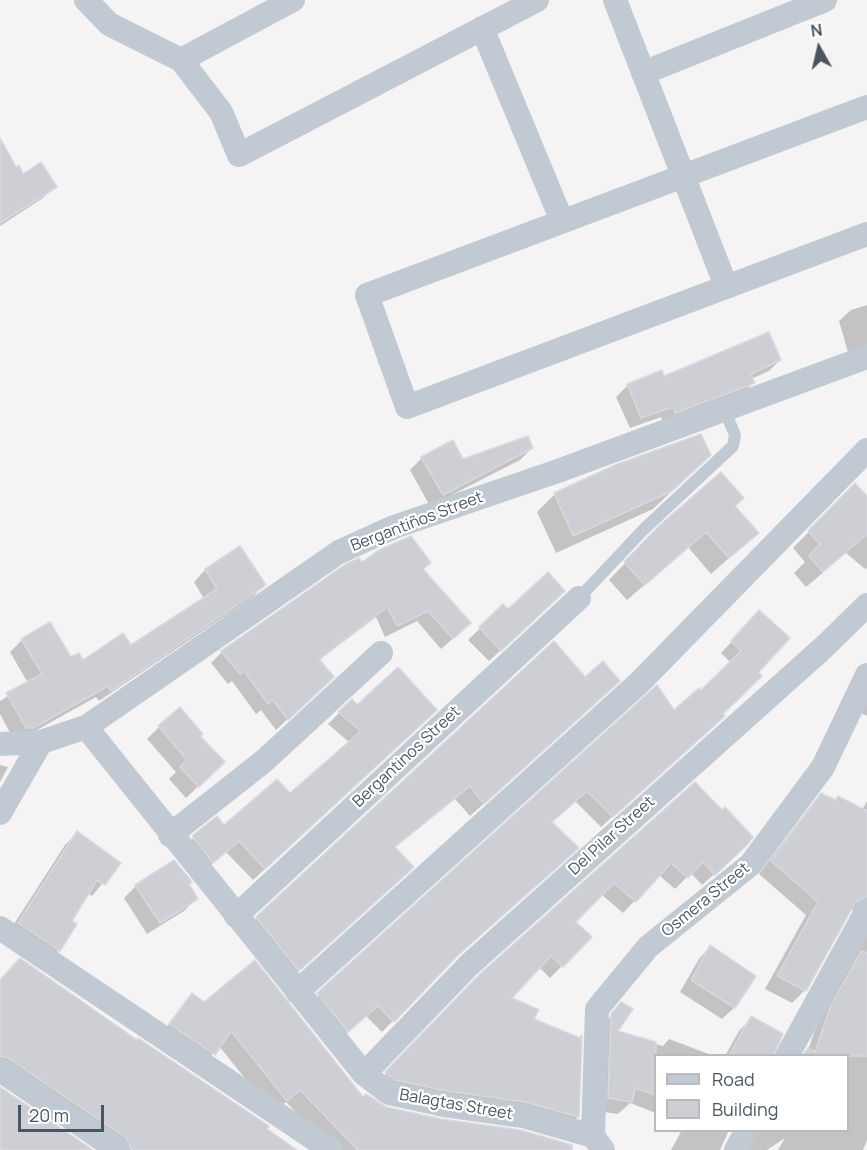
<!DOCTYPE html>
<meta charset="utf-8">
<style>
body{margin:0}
#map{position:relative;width:867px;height:1150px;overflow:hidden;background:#f5f3f3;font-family:Manrope,sans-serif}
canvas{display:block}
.legend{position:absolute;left:654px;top:1054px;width:195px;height:78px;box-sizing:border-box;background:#fff;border:2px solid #b7bbc0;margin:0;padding:8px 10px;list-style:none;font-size:18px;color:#4a5661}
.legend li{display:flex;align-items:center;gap:12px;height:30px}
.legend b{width:30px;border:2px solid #b7bbc0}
.north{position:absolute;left:789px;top:18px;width:60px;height:60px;-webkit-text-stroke:4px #fff;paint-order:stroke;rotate:352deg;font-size:16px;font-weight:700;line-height:24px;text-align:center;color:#4a5661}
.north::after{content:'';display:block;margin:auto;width:21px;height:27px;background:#4a5661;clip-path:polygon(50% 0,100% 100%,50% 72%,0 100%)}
.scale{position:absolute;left:18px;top:1105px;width:86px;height:27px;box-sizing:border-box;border:3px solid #4a5661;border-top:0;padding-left:8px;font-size:18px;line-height:21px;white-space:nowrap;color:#4a5661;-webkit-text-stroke:4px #fff;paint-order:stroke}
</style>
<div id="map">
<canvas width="867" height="1150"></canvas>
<ul class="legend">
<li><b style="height:8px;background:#c1cad2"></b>Road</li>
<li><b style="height:16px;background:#cdcfd5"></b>Building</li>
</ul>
<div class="north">N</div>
<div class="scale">20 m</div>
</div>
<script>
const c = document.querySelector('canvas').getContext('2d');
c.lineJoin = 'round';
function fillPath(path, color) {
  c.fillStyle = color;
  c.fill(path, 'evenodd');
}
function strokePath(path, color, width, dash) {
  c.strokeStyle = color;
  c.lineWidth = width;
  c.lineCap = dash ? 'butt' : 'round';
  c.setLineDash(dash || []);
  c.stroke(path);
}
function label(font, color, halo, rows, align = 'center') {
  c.font = font + ' Manrope,sans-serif';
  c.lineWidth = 4.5;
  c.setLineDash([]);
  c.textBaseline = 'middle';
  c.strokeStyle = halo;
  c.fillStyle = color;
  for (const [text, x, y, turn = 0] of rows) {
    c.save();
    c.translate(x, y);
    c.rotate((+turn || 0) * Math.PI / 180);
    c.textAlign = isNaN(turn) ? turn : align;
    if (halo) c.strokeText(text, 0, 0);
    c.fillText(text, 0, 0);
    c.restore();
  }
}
fillPath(new Path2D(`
 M0 145 23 176 55 187 43 198 0 226Z
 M867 305V346L848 352 839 321 851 310Z
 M780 360 769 371 751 379 753 383 742 394 664 423 661 417 630 428 616 397 628 385 661 372 664 378Z
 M532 448 520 460 430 506 410 470 422 458 462 461Z
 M691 473 653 509 556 553 537 512 555 494Z
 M855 485 867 498V568L865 569 846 553 806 587 794 573 805 562 793 548Z
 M734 506 757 533 711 574 688 547 627 600 609 580 662 525Z
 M240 548 264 585 253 597 99 701 96 697 19 740H14L0 714V701L28 683 10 652 22 640 83 662 131 648 204 599 194 582 205 570Z
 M362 564 422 570 458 634 441 649 417 621 385 637 376 617 318 661 321 688 276 730 261 710 256 714 232 681 228 684 211 663 222 652Z
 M552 603 489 661 468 640 503 606 508 611Z
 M759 613 721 714 712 727 601 827 575 801 551 823 565 859 450 963 382 1032 366 1016 336 1042 307 1005 701 692 731 663 721 653Z
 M585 679 605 694 470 816 455 799 394 848 398 881 285 983 244 931 257 918Z
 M867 694V716L859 712Z
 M356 707 424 722 253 880 226 852 201 873 181 849 216 818 224 827 290 795 350 743 328 724 339 713Z
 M159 727 198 736 211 774 186 798 169 779 176 772 147 739Z
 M0 765 8 767 0 782Z
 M695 784 734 857 702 885 691 873 675 889 659 875 623 913 601 894 574 922 590 937 550 978 539 967 510 998 532 1020 578 1117 566 1128 381 1079 480 976Z
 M822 795 862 810 867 801V920L860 910H849L805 990 792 1003 765 989 806 915 759 874 809 808Z
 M77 833 119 863 92 896 87 893 69 921 59 950 47 962 7 935 65 845Z
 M187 884 196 899 184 911 147 934 124 898 136 886Z
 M867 927V1140L863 1150H778L785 1138 767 1150H746L742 1130H848V1056H801L809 1047 819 1019Z
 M710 947 754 976 734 1008 722 1019 680 992 699 959Z
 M0 981 265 1129 294 1150H115L0 1072Z
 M192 995 363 1099 385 1108 570 1150H333L286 1102 273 1113 219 1046 201 1067 158 1038Z
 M622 1004 615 1032 663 1046 669 1039 714 1056H656V1113L630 1103 618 1114 596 1111 599 1029Z
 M752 1018 771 1056H725L739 1031Z
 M682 1130H729L720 1150H671Z`), '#0003');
const building = new Path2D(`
 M0 138 16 167 19 165 23 174 41 162 57 187 0 223Z
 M769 332 781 360 751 374 755 383 675 413 673 407 641 418 627 384 662 370 664 376Z
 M701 434 711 455 672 491 573 536 554 493 615 465Z
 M528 436 533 448 443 495 421 457 453 440 463 459Z
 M721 472 744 498 735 506 759 533 729 558 706 532 645 585 624 562 661 524Z
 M855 483 867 496V534L823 572 809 556 820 544 808 531Z
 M411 536 431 563 423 569 471 623 453 639 428 611 397 626 387 607 319 659 334 677 288 720 273 700 268 704 244 671 240 674 221 651 346 564 359 558 362 562 379 550Z
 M240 546 266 585 111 691 108 686 33 728H26L6 693 42 674 21 639 50 622 71 657 79 653 83 660 123 633 131 645 217 589 205 569Z
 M548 572 565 591 501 651 479 627 503 604 508 609Z
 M759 610 790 638 759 672 762 676 723 714 725 716 613 817 587 791 552 822 579 848 459 954 394 1022 378 1006 348 1032 317 993 657 685 674 710 699 688 701 690 741 651 731 641Z
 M554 641 585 677 603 661 620 681 484 804 470 786 395 847 414 867 299 971 256 917Z
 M398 667 437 710 265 869 239 841 213 863 192 836 217 816 224 825 277 779 290 793 361 731 338 712 352 699 357 705Z
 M180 707 203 734 200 736 225 762 199 787 180 767 187 760 158 726Z
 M695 782 722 810 725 807 753 837 747 845 715 875 703 862 688 878 671 863 636 902 614 883 576 922 592 937 563 967 551 956 512 998 539 1010 534 1019 580 1038 582 1035 579 1117 525 1102 447 1091 395 1080 385 1072 479 975Z
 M821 793 836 800 838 796 867 811V896L855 903 806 991 777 976 818 902 771 861Z
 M77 831 121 863 105 885 97 880 72 921 77 924 60 951 18 923Z
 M174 860 192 882 189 884 198 899 160 923 135 885Z
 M710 945 756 976 735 1008 691 980Z
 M861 951 867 953V1056H804L808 1048 815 1052 831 1005Z
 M20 958 137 1040 138 1038 269 1126 267 1129 297 1150H132L126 1138 8 1058 0 1056V980Z
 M255 960 363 1097 366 1094 386 1107 441 1119 520 1130 572 1145V1150H358L300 1090 287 1101 231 1031 215 1055 169 1024 192 993 204 1002Z
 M621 1002 633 1009 618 1031 656 1042V1095L635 1088 632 1102 608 1098 611 1014Z
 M751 1016 783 1034 773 1056H729Z
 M0 1087 93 1150H0Z`);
fillPath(building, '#cdcfd5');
strokePath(building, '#d7d9de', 1.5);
strokePath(new Path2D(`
 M579 598 643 530 733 446 735 435 725 411`), '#c1cad2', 12);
strokePath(new Path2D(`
 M86 0 109 24 181 60 221 112 239 155 537 0
 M615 0 726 286
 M482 28 562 221
 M181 60 293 0
 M643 73 825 0
 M867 107 367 295 407 407 867 234
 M86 727 364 1074 389 1093 444 1105 523 1116 593 1136 603 1150
 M0 744 41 742 86 727 339 552 394 527 558 471 867 357
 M0 813 41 742
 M170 835 264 761 381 653
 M236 916 579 598
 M0 928 331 1150
 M297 992 639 683 867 450
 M787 1056 867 910
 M0 1070 118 1150
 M364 1074 469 965 824 647 867 605
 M593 1136 597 1009 648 947 751 864 823 767 867 675
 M736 1150 747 1130`), '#c1cad2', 24);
label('16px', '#4a5661', '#fff', [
 ["Bergantiños Street",417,522,-21],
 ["Bergantinos Street",407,757,-43],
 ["Del Pilar Street",612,836,-42],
 ["Osmera Street",706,900,-39],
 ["Balagtas Street",456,1105,10]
]);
</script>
